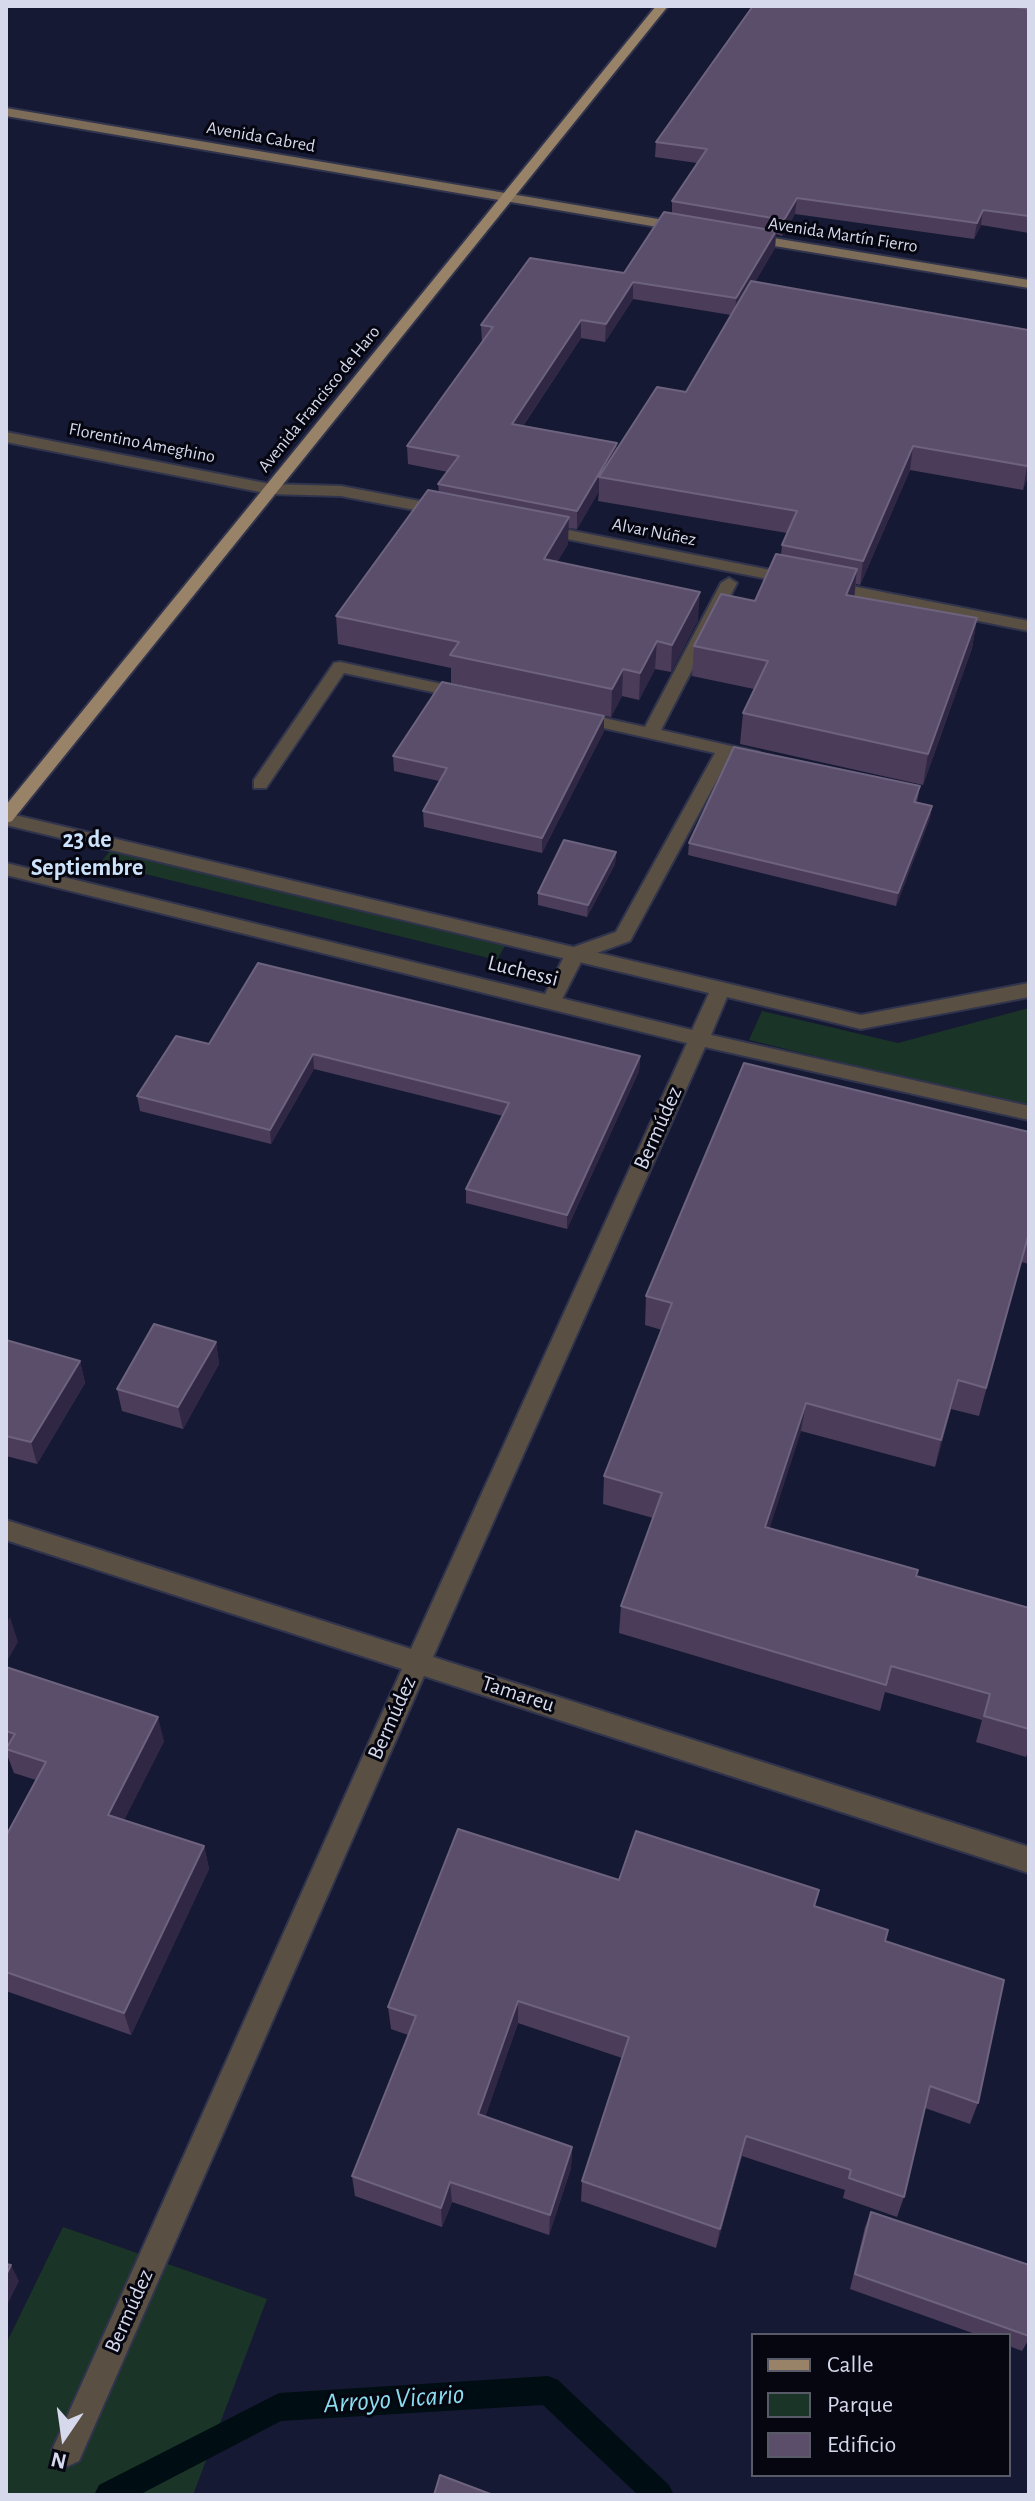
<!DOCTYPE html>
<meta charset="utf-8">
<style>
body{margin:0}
#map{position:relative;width:1035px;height:2501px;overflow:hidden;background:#161933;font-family:"Alegreya Sans",sans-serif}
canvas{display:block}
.frame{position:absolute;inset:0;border:8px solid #d5d9eb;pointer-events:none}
.legend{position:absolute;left:751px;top:2333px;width:260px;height:144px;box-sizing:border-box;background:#050610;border:2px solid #585a68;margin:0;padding:10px 14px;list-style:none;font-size:24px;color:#d5d9eb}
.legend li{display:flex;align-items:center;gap:16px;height:40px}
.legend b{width:40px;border:2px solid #585a68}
.north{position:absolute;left:24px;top:2397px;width:80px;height:80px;-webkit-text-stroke:6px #050610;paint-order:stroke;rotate:193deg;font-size:22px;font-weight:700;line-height:32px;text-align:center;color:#d5d9eb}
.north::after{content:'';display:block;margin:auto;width:28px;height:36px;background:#d5d9eb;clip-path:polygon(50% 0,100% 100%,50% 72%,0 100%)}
</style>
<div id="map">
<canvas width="1035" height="2501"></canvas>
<div class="frame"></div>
<ul class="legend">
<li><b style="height:10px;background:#988268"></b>Calle</li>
<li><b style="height:22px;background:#1a3528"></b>Parque</li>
<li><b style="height:22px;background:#5a4e6a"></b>Edificio</li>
</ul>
<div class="north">N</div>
</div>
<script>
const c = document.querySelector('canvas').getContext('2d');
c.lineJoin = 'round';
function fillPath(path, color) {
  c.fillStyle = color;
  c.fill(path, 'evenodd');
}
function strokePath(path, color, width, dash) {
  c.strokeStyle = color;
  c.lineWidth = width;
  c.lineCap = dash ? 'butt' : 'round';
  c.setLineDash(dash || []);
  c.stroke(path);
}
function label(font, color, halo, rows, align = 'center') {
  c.font = font + ' "Alegreya Sans",sans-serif';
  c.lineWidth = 6;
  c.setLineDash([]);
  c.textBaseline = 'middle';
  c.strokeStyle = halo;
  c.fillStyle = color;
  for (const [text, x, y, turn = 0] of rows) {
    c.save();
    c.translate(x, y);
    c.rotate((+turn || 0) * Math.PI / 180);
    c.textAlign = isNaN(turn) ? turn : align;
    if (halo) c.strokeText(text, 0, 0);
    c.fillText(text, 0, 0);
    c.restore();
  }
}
fillPath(new Path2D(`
 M110 851 505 946 497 960 100 863Z
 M1029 1008V1108L749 1040 762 1011 898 1043Z
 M63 2227 267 2299 193 2495H6V2344Z`), '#1a3528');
fillPath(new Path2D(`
 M548 2376 558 2380 669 2485 674 2495H638L543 2405 281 2421 139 2495H94L99 2485 279 2393Z`), '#000e13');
const service = new Path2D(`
 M729 578 737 583 661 730 758 752 767 757 758 762 730 756 630 941 583 958 558 1007H544L541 1002 568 949 616 932 715 753 577 722 568 717 577 712 645 727 721 583Z
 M340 662 465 689 474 694 465 699 344 673 266 788H254V780L334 663Z`);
const minor = new Path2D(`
 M6 432 270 484 341 486 446 506 454 511 446 516 341 496 270 494 6 442Z
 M538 524 1029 621V631L532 532 530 529Z
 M6 813 861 1015 1029 983V997L861 1029 727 997 711 1035 1029 1106V1120L705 1047 433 1657 1029 1847V1873L424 1676 79 2461 68 2466 57 2461 52 2450 57 2439 402 1669 6 1540V1520L411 1649 687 1043 6 875V863L692 1030 709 993 6 825Z`);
const secondary = new Path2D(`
 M6 108 687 224 694 228 687 232 6 116Z
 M749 234 1029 280V288L744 241 742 238Z`);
const primary = new Path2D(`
 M656 6H668L12 821 6 823V805Z`);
strokePath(service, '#31344d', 4);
strokePath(minor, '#31344d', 4);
strokePath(secondary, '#31344d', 4);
strokePath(primary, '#31344d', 4);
fillPath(service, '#5a4f43');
fillPath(minor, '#5a4f43');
fillPath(secondary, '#7d6c58');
fillPath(primary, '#988268');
fillPath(new Path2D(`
 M753 6H1029V233L981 225 974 239 795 214 782 236 776 234 775 248 755 282 1028 330 1029 473 1023 490 910 470 860 585 856 584 854 596 977 618 972 648 923 785 740 744 743 713 754 689 692 676 694 646 755 601 781 555 782 545 787 533 598 501 599 491 577 529 568 528V544L557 562 698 620 671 672 655 669 639 700 622 696 611 717 451 683V668L338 644 336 616 439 492 438 484 448 472 408 464 407 446 482 343 481 325 624 273 672 214V201L697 163 655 157 656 142ZM633 299 731 315 686 392 617 449 523 426 581 338 605 342Z
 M604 731 542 853 424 827 423 811 439 781 394 771 393 756Z
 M920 786 917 802 932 806 930 818 896 906 688 855 689 843Z
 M616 852 615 864 587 917 538 905V893Z
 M209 1044 640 1056 639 1071 567 1229 466 1203V1189L503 1116 314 1069 271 1144 140 1111 137 1096Z
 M1029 1132V1264L1021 1262 979 1416 951 1409 935 1467 801 1431 769 1529 916 1576 1029 1608V1749L1026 1757 976 1742 982 1720 885 1692 880 1711 619 1633 621 1606 653 1518 603 1504 604 1476 662 1330 645 1325 646 1296Z
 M6 1340 80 1361 85 1383 37 1464 6 1456Z
 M216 1342 219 1364 183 1429 122 1411 117 1389Z
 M6 1667 164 1741 124 1820 204 1846 209 1869 131 2035 6 1991V1836L36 1780 14 1773 6 1752Z
 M619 1880 819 1890 815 1907 885 1941 978 2103 970 2124 925 2108 904 2197 897 2217 843 2198 845 2190 742 2156 716 2248 581 2201 582 2181 622 2058 518 2023 485 2117 572 2147 571 2168 549 2235 452 2202 442 2227 355 2196 352 2176 408 2035 391 2029 388 2007Z
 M871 2212 1029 2265V2339L1022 2351 1009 2346V2335H978L850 2289 865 2227Z`), '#4b3d5a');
fillPath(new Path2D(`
 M797 198 795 214 782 236 784 220Z
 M983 210 981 225 974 239 977 223Z
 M776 231 775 248 735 316 736 298Z
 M633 282V299L605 342 606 324Z
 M581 320V338L512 442V424Z
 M617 443V461L599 477V491L577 529V511Z
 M913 446 910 470 860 585 863 561Z
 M1029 461V473L1023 490 1027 466Z
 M569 517 568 544 543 586 544 559Z
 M857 569 854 600 846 595Z
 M700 592 698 620 671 672 672 645Z
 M977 618 972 648 923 785 928 754Z
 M657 641 655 669 639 700 640 673Z
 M623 669 622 696 611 717 612 689Z
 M604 716V731L542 853V838Z
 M932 806 930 818 896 906 898 893Z
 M616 852 615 864 587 917 588 905Z
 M313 1054 314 1069 271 1144 270 1130Z
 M640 1056 639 1071 567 1229V1215Z
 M216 1342 219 1364 183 1429 178 1407Z
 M80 1361 85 1383 37 1464 31 1442Z
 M958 1380 951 1409 935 1467 941 1440Z
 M806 1403 801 1431 761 1555 765 1527Z
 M10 1617 18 1642 6 1663V1624Z
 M158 1717 164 1741 115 1838 108 1815Z
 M204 1846 209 1869 131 2035 124 2013Z
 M518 2001V2023L479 2135 478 2114Z
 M746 2136 742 2156 716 2248 720 2229Z
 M572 2147 571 2168 549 2235 550 2215Z
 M450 2182 452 2202 442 2227 441 2208Z
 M11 2265 19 2281 6 2307V2275Z`), '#302744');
const building = new Path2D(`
 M753 6H1009L1029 9V216L983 210 977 223 797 198 784 220 672 201 707 149 656 142Z
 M664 212 776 231 736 298 633 282 606 324 581 320 512 424 617 443 577 511 438 484 459 456 407 446 493 327 481 325 530 258 624 273Z
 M751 281 1028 330 1029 327V461L1027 466 913 446 863 561 782 545 797 511 599 477 657 387 686 392Z
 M428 490 569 517 544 559 700 592 672 645 657 641 640 673 623 669 612 689 450 655 459 642 336 616Z
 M776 554 857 569 846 595 977 618 928 754 743 713 768 661 694 646 721 594 755 601Z
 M442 682 604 716 542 838 423 811 447 768 393 756Z
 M734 747 920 786 914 802 932 806 898 893 689 843Z
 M564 840 616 852 588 905 538 893Z
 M258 963 640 1056 567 1215 466 1189 509 1103 313 1054 270 1130 137 1096 176 1036 209 1044Z
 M744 1063 1029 1132V1233L986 1388 958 1380 941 1440 806 1403 765 1527 918 1570 916 1576 1029 1608V1729L984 1716 990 1694 891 1666 886 1685 621 1606 662 1493 604 1476 672 1303 646 1296Z
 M154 1324 216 1342 178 1407 117 1389Z
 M6 1340 80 1361 31 1442 6 1436Z
 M6 1667 158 1717 108 1815 204 1846 124 2013 6 1972V1836L46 1762 6 1749 15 1734 6 1731Z
 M458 1829 619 1880 636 1831 819 1890 814 1906 888 1930 885 1941 1004 1980 978 2103 930 2086 904 2197 849 2178 851 2170 746 2136 720 2229 582 2181 629 2037 518 2001 478 2114 572 2147 550 2215 450 2182 441 2208 352 2176 416 2016 388 2007Z
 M871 2212 1029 2265V2336L855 2274Z
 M6 2264 11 2265 6 2275Z
 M440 2475 493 2495H434Z`);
fillPath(building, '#5a4e6a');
strokePath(building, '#6d637e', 2);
label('18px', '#d5d9eb', '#050610', [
 ["Avenida Cabred",261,137,10],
 ["Avenida Martín Fierro",843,235,9],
 ["Avenida Francisco de Haro",319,399,-51],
 ["Florentino Ameghino",142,443,11],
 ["Alvar Núñez",654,532,11]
]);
label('22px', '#d5d9eb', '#050610', [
 ["Luchessi",523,971,14],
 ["Bermúdez",658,1128,-66],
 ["Tamareu",518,1694,18],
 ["Bermúdez",392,1718,-66],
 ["Bermúdez",129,2311,-66]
]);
label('bold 24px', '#cde3fb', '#050610', [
 ["23 de",87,840],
 ["Septiembre",87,868]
]);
label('italic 28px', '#8bddf0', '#050610', [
 ["Arroyo Vicario",394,2399,-4]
]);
</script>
